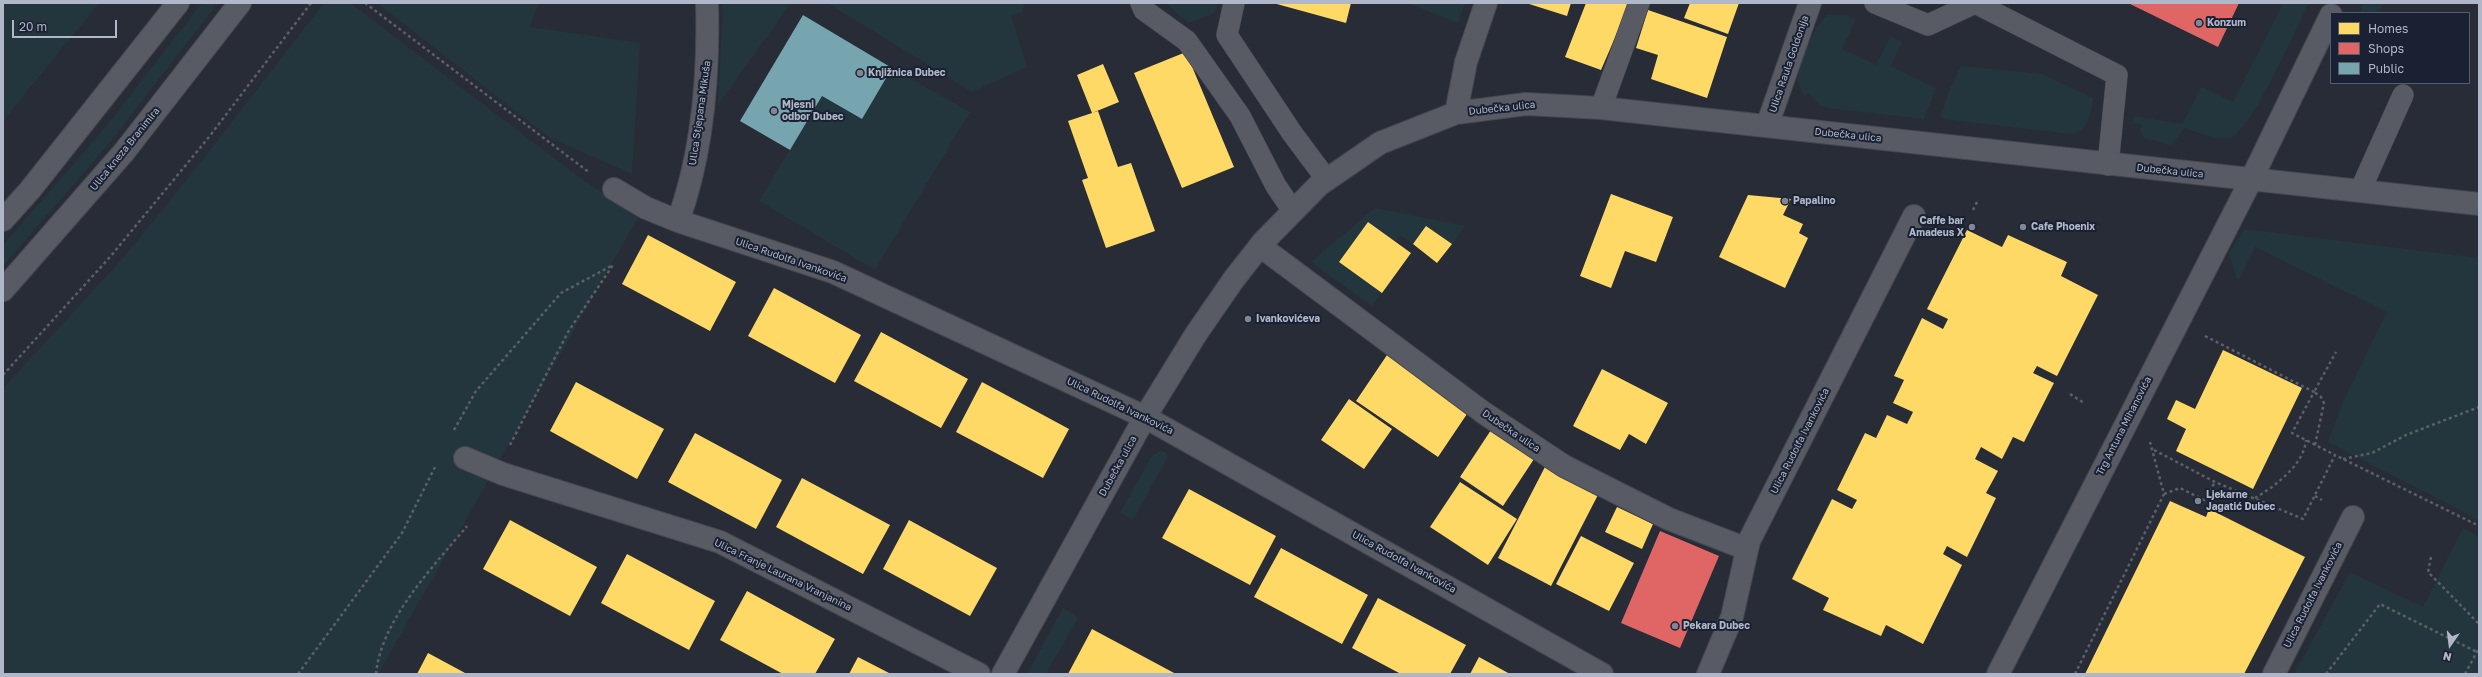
<!DOCTYPE html>
<meta charset="utf-8">
<style>
body{margin:0}
#map{position:relative;width:2482px;height:677px;overflow:hidden;background:#272c37;font-family:"Golos Text",sans-serif}
canvas{display:block}
.frame{position:absolute;inset:0;border:4px solid #b0b7c9;pointer-events:none}
.legend{position:absolute;left:2330px;top:12px;width:140px;height:72px;box-sizing:border-box;background:#1a2132;border:1px solid #565d6e;margin:0;padding:5px 7px;list-style:none;font-size:12px;color:#b0b7c9}
.legend li{display:flex;align-items:center;gap:8px;height:20px}
.legend b{width:20px;border:1px solid #565d6e}
.north{position:absolute;left:2430px;top:625px;width:40px;height:40px;-webkit-text-stroke:3px #1a2132;paint-order:stroke;rotate:194deg;font-size:11px;font-weight:700;line-height:16px;text-align:center;color:#b0b7c9}
.north::after{content:'';display:block;margin:auto;width:14px;height:18px;background:#b0b7c9;clip-path:polygon(50% 0,100% 100%,50% 72%,0 100%)}
.scale{position:absolute;left:12px;top:20px;width:105px;height:18px;box-sizing:border-box;border:2px solid #b0b7c9;border-top:0;padding-left:5px;font-size:12px;line-height:14px;white-space:nowrap;color:#b0b7c9;-webkit-text-stroke:3px #1a2132;paint-order:stroke}
</style>
<div id="map">
<canvas width="2482" height="677"></canvas>
<div class="frame"></div>
<ul class="legend">
<li><b style="height:11px;background:#ffd966"></b>Homes</li>
<li><b style="height:11px;background:#e06666"></b>Shops</li>
<li><b style="height:11px;background:#76a5af"></b>Public</li>
</ul>
<div class="north">N</div>
<div class="scale">20 m</div>
</div>
<script>
const c = document.querySelector('canvas').getContext('2d');
c.lineJoin = 'round';
function fillPath(path, color) {
  c.fillStyle = color;
  c.fill(path, 'evenodd');
}
function strokePath(path, color, width, dash) {
  c.strokeStyle = color;
  c.lineWidth = width;
  c.lineCap = dash ? 'butt' : 'round';
  c.setLineDash(dash || []);
  c.stroke(path);
}
function label(font, color, halo, rows, align = 'center') {
  c.font = font + ' "Golos Text",sans-serif';
  c.lineWidth = 4;
  c.setLineDash([]);
  c.textBaseline = 'middle';
  c.strokeStyle = halo;
  c.fillStyle = color;
  for (const [text, x, y, turn = 0] of rows) {
    c.save();
    c.translate(x, y);
    c.rotate((+turn || 0) * Math.PI / 180);
    c.textAlign = isNaN(turn) ? turn : align;
    if (halo) c.strokeText(text, 0, 0);
    c.fillText(text, 0, 0);
    c.restore();
  }
}
fillPath(new Path2D(`
 M3 3H99L3 121Z
 M202 3H218L107 146 3 266V245L103 130Z
 M324 3H350L583 180 639 216 378 674H3V388L123 258 196 168Z
 M377 3H538L530 27 640 43 632 174 550 138Z
 M723 3H791L718 105Z
 M828 3H1025L1022 12 1011 16 1027 67 972 92Z
 M1166 3H1217L1215 13 1188 23Z
 M1407 3H1465L1458 23Z
 M2283 3H2309C2297 26 2250 135 2229 138 2216 140 2198 132 2185 128L2171 145 2144 138 2141 132V124L2132 123 2133 116 2182 124 2201 87 2233 102Z
 M2364 3H2384L2378 13H2359Z
 M1827 15H1846L1856 19 1842 49 1876 65 1890 36 1902 42 1891 66 1936 88 1924 119 1827 108 1819 105 1809 93 1804 96C1802 91 1799 86 1798 81 1798 63 1814 26 1827 15Z
 M1961 66 2042 74 2093 98C2092 113 2088 132 2071 134L1943 119 1941 116 1948 93Z
 M892 68 970 112 875 270 759 201 822 96 862 119Z
 M1375 208 1465 226 1452 244 1426 226 1413 244 1400 235 1395 242 1339 262 1382 293 1372 306 1311 262Z
 M2244 229 2479 258V520L2328 442 2343 402 2387 312 2255 247 2238 281 2229 254Z
 M1160 451 1166 452 1168 457 1133 520 1120 512 1152 456Z
 M2463 528 2479 537V670L2477 674H2294L2350 572 2423 607Z
 M1063 608 1078 618 1046 674H1027Z`), '#24363d');
fillPath(new Path2D(`
 M1273 3H1351L1346 23Z
 M1526 3H1571L1567 16Z
 M1586 3H1630L1601 70 1565 57Z
 M1690 3H1739L1728 34 1684 18Z
 M1648 10 1727 37 1707 98 1651 79 1658 55 1636 48Z
 M1186 52 1234 167 1182 188 1134 73Z
 M1103 64 1119 102 1092 113 1077 75Z
 M1098 111 1118 167 1131 163 1155 231 1106 248 1082 180 1088 178 1068 121Z
 M1611 194 1673 217 1656 262 1625 251 1611 288 1580 276Z
 M1748 195 1791 199 1783 215 1803 224 1799 233 1808 238 1785 288 1719 257Z
 M1368 222 1411 253 1382 293 1339 262Z
 M1426 226 1452 244 1437 263 1413 244Z
 M1967 230 2002 247 2008 235 2067 262 2061 276 2098 295 2057 376 2037 366 2033 373 2054 383 2024 442 2013 437 2002 459 1981 447 1975 459 1998 471 1986 493 1996 498 1967 557 1947 546 1943 554 1962 565 1923 644 1886 625 1881 636 1823 610 1829 598 1792 579 1832 499 1852 509 1857 500 1837 490 1865 433 1876 438 1887 415 1907 424 1913 412 1893 403 1904 380 1894 376 1922 318 1943 329 1948 319 1927 309Z
 M648 235 736 282 710 331 622 284Z
 M774 288 861 335 835 383 748 336Z
 M881 332 968 379 941 428 854 381Z
 M2223 350 2302 388 2253 489 2176 451 2186 429 2167 419 2176 400 2195 409Z
 M1387 355 1469 411 1438 457 1356 401Z
 M1602 369 1668 403 1646 444 1629 434 1620 450 1573 426Z
 M576 382 664 429 637 479 550 431Z
 M982 382 1069 429 1043 478 956 432Z
 M1349 399 1392 429 1364 469 1321 440Z
 M1493 427 1536 456 1503 506 1460 477Z
 M695 433 782 480 756 529 668 482Z
 M1548 461 1601 489 1551 586 1498 558Z
 M802 478 890 525 863 574 776 527Z
 M1460 482 1517 519 1488 565 1430 527Z
 M1189 489 1276 536 1250 585 1162 538Z
 M2170 501 2206 517 2209 509 2305 557 2244 674H2085Z
 M1617 507 1653 524 1642 549 1605 532Z
 M510 520 597 567 570 616 483 569Z
 M909 520 997 568 970 616 883 569Z
 M1581 536 1634 563 1609 611 1556 584Z
 M1281 548 1368 595 1342 644 1254 597Z
 M627 554 715 601 689 650 601 603Z
 M747 591 835 639 815 674H783L720 640Z
 M1378 598 1466 645 1450 674H1401L1352 648Z
 M1092 629 1176 674H1068Z
 M428 653 467 674H417Z
 M858 657 891 674H849Z
 M1479 657 1510 674H1470Z`), '#ffd966');
fillPath(new Path2D(`
 M2128 3H2239L2218 47Z
 M1660 531 1719 556 1680 648 1621 623Z`), '#e06666');
fillPath(new Path2D(`
 M803 15 892 68 862 119 822 96 790 150 740 121Z`), '#76a5af');
const service = new Path2D(`
 M1141 3 1144 10 1187 41 1240 116 1276 186 1293 211
 M1234 3 1227 35 1292 133 1327 180
 M1875 3 1928 25 1975 3 2117 75 2108 165
 M1601 108 1639 3
 M2360 191 2403 95`);
const minor = new Path2D(`
 M1456 113 1466 62 1486 3
 M1767 126 1810 3
 M614 189 646 208 678 221 833 272 1145 417 1602 674
 M678 221C703 152 709 76 707 3
 M1260 246 1484 413 1564 466 1669 519 1747 549
 M465 458 503 474 720 542 979 674
 M1003 674 1145 417 1196 334 1234 279 1263 242 1319 185 1380 143 1456 113 1526 104 1601 108 2479 204
 M1708 674 1732 617 1749 541 1914 216
 M1998 674 2251 180 2331 15
 M2274 674 2353 517`);
const tertiary = new Path2D(`
 M3 220 30 190 178 3
 M3 290 124 152 240 3`);
strokePath(service, '#444750', 22);
strokePath(minor, '#444750', 24);
strokePath(tertiary, '#444750', 24);
strokePath(new Path2D(`
 M365 3 590 173
 M1973 210 1978 200
 M2205 336 2314 392 2292 433 2335 455
 M3 375 110 257 209 137 311 3
 M2070 394 2084 403
 M454 430 476 391 561 293 613 265
 M510 445 568 332 613 265
 M2315 445 2324 403 2321 397 2314 392 2336 352
 M2154 450 2215 482 2303 519 2335 455 2479 526
 M2343 459 2372 453 2406 435 2479 407
 M2164 494 2180 488 2204 500 2215 482
 M2315 496 2322 500
 M2255 498C2275 486 2304 465 2306 440
 M2431 557 2428 572 2479 624
 M298 674 402 533 436 465
 M376 674C381 620 433 567 467 526
 M2075 674 2164 494 2150 442
 M2326 674 2380 604 2477 652
 M2465 674 2479 648`), '#5a5f68', 2.5, [3, 3]);
strokePath(service, '#585b64', 21);
strokePath(minor, '#585b64', 22);
strokePath(tertiary, '#585b64', 22);
for (const [x, y, r, color] of [
 [2199,23,4,"#808696"],
 [860,73,4,"#808696"],
 [774,111,4,"#808696"],
 [1785,201,4,"#808696"],
 [1972,227,4,"#808696"],
 [2023,227,4,"#808696"],
 [1248,319,4,"#808696"],
 [2198,501,4,"#808696"],
 [1675,626,4,"#808696"]
]) {
  const dot = new Path2D();
  dot.arc(x, y, r, 0, 2 * Math.PI);
  c.fillStyle = color;
  c.fill(dot);
  strokePath(dot, '#1a2132', 1.5);
}
label('bold 10px', '#b0b7c9', '#1a2132', [
 ["Konzum",2207,23],
 ["Knjižnica Dubec",868,73],
 ["Mjesni",782,105],
 ["odbor Dubec",782,117],
 ["Papalino",1793,201],
 ["Caffe bar",1964,221,"right"],
 ["Amadeus X",1964,233,"right"],
 ["Cafe Phoenix",2031,227],
 ["Ivankovićeva",1256,319],
 ["Ljekarne",2206,495],
 ["Jagatić Dubec",2206,507],
 ["Pekara Dubec",1683,626]
], 'left');
label('10px', '#b0b7c9', '#1a2132', [
 ["Ulica Raula Goldonija",1789,64,-71],
 ["Dubečka ulica",1502,108,-6],
 ["Ulica Stjepana Mikuša",700,113,-82],
 ["Dubečka ulica",1848,135,6],
 ["Ulica kneza Branimira",125,149,-51],
 ["Dubečka ulica",2170,171,6],
 ["Ulica Rudolfa Ivankovića",791,260,19],
 ["Ulica Rudolfa Ivankovića",1120,406,26],
 ["Trg Antuna Mihanovića",2124,426,-63],
 ["Dubečka ulica",1511,431,34],
 ["Ulica Rudolfa Ivankovića",1800,441,-63],
 ["Dubečka ulica",1118,466,-61],
 ["Ulica Rudolfa Ivankovića",1404,562,29],
 ["Ulica Franje Laurana Vranjanina",783,575,26],
 ["Ulica Rudolfa Ivankovića",2313,595,-63]
]);
</script>
